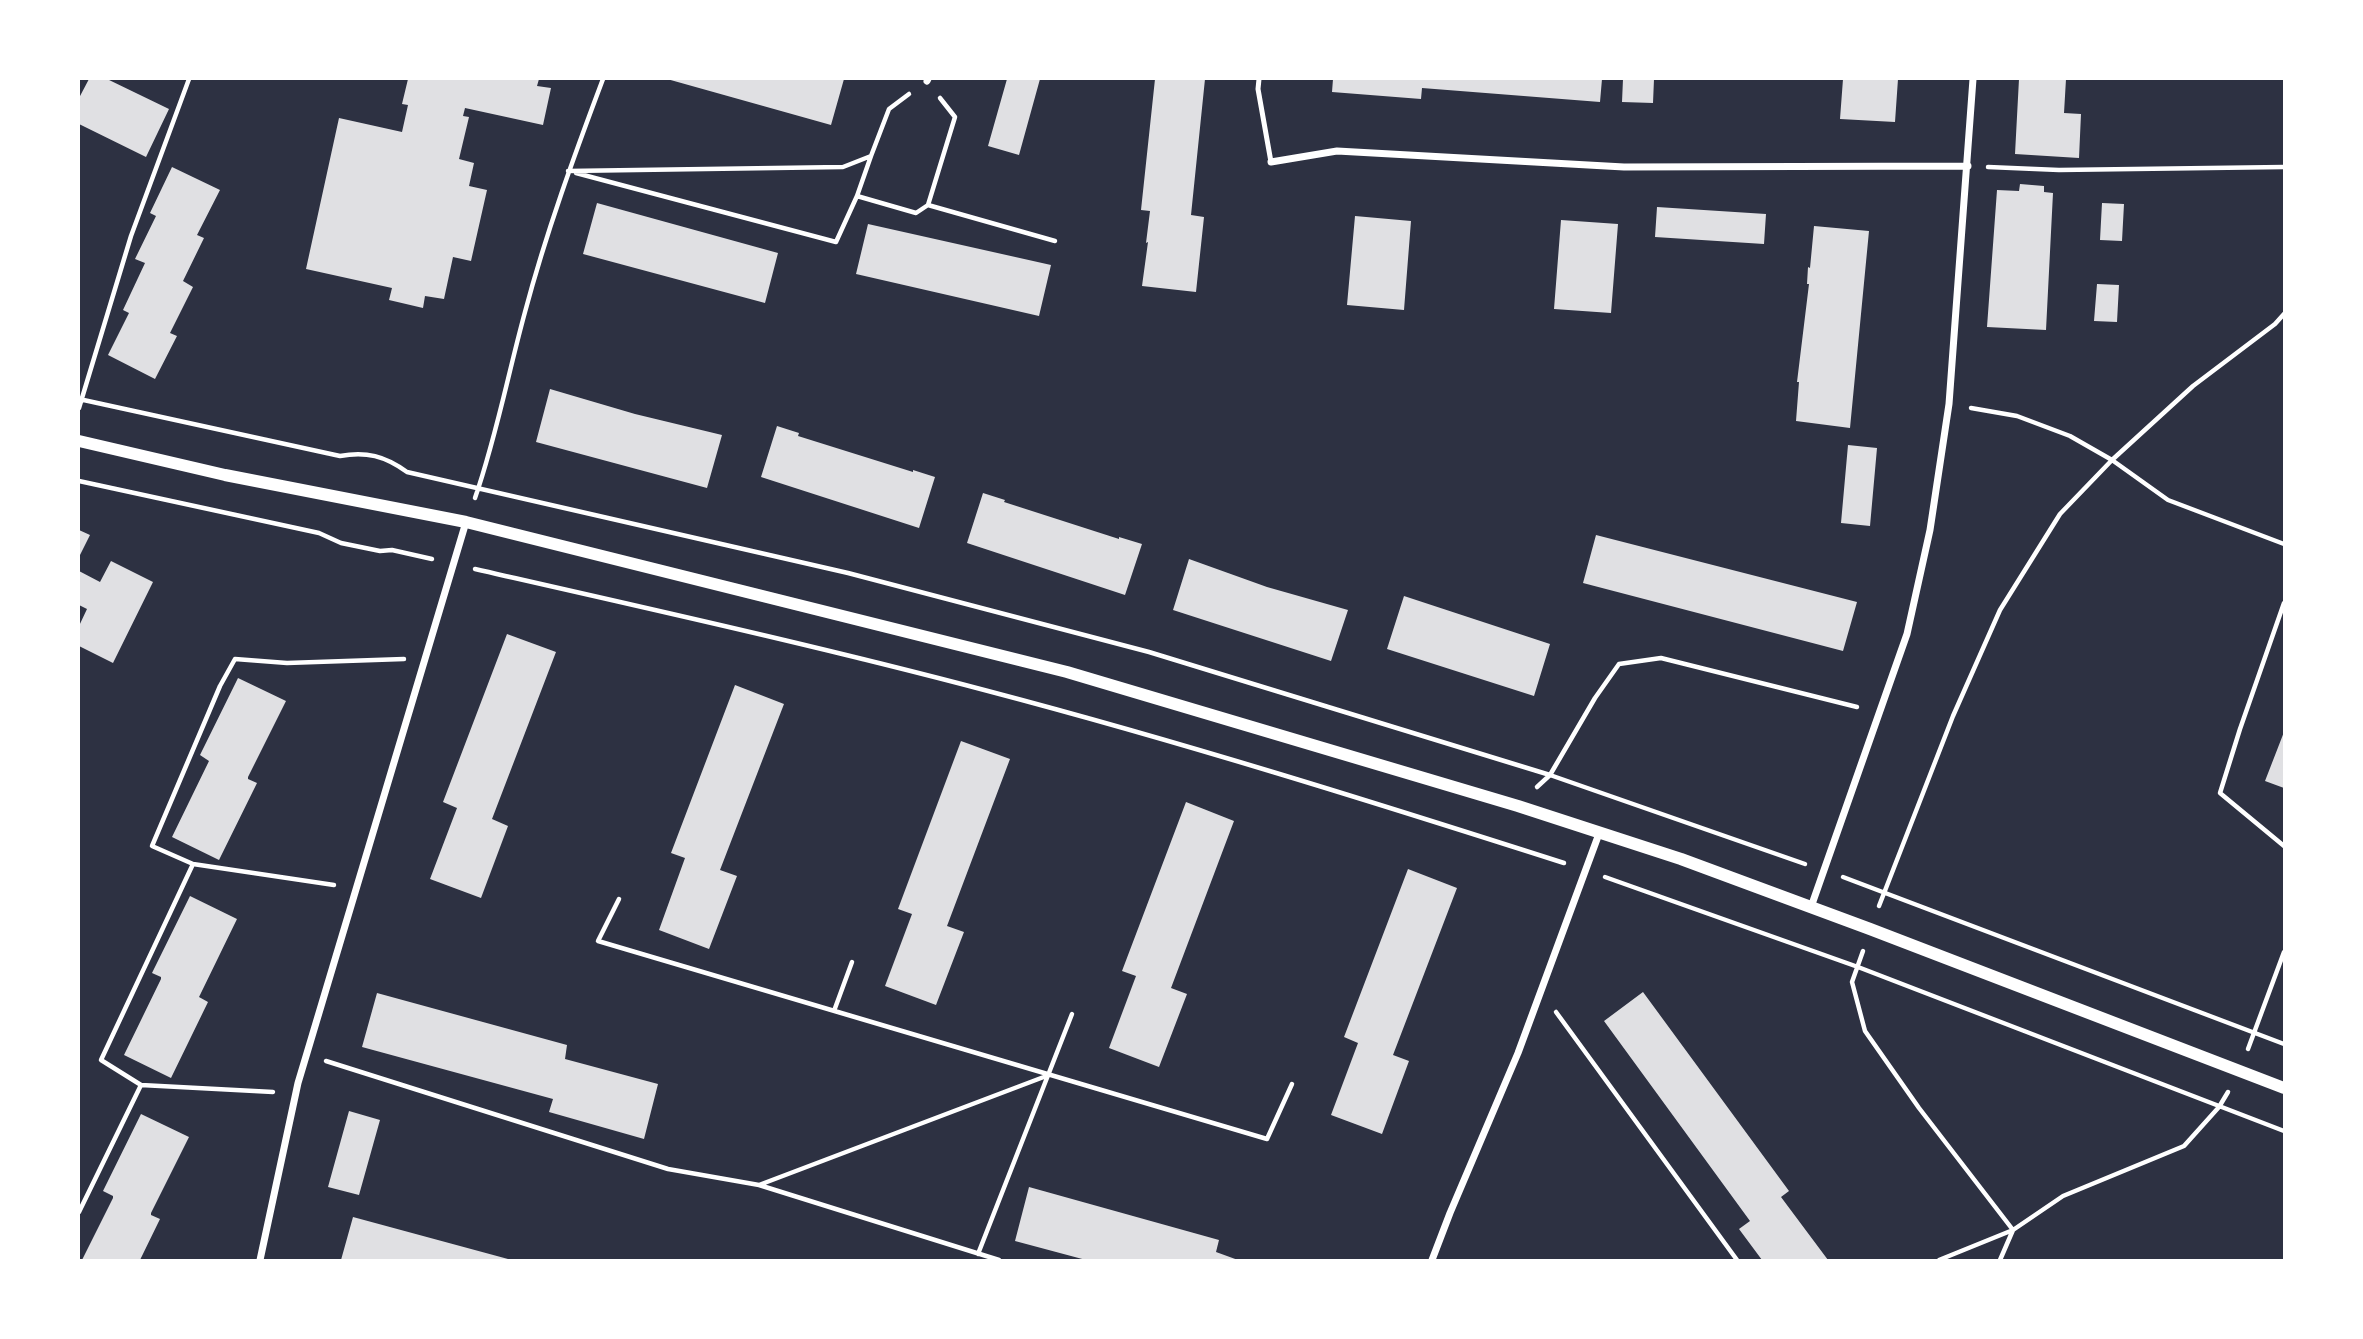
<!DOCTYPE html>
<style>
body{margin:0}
#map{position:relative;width:2363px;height:1339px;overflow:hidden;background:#2d3142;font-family:Barlow,sans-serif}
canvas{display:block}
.frame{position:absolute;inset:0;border:80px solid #fff;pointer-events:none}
</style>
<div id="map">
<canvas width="2363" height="1339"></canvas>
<div class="frame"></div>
</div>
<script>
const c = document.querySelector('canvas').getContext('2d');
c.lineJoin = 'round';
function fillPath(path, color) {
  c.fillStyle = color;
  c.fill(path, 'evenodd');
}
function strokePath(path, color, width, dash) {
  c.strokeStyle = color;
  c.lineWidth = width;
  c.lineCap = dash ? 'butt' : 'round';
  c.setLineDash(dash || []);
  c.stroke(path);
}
fillPath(new Path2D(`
 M89 79H107L169 109 146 157 79 124V98Z
 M408 79H539L537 86 551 88 543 125 465 108 463 116 469 117 459 159 474 163 469 186 487 190 471 261 453 257 444 299 425 296 423 308 389 300 392 288 306 269 339 118 402 132 408 105 402 104Z
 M667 79H844L831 125Z
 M1007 79H1040L1019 155 988 146Z
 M1155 79H1205L1191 215 1204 217 1196 292 1142 286 1148 242 1146 243 1150 211 1141 210Z
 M1333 79H1602L1600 102 1422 88 1421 99 1332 92Z
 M1623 79H1654L1653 103 1622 102Z
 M1843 79H1898L1895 122 1840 119Z
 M2019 79H2066L2064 113 2081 114 2079 158 2015 154Z
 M172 167 220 190 197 235 204 238 183 281 193 287 170 333 177 336 155 379 108 355 129 313 123 310 145 263 135 259 156 216 150 213Z
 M2020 184 2044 186V192L2053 193 2046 330 1987 327 1997 190 2019 191Z
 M597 203 778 253 765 303 583 254Z
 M2102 203 2124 204 2122 241 2100 240Z
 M1657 207 1766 214 1764 244 1655 237Z
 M1355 216 1411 221 1404 310 1347 305Z
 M1561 220 1618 224 1611 313 1554 309Z
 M868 224 1051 265 1039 316 856 274Z
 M1814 226 1869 231 1850 428 1796 421 1799 382H1797L1809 284H1807L1808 267 1810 268Z
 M2097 284 2119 285 2117 322 2094 321Z
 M550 389 635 414 722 435 707 488 536 442Z
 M777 426 799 433 798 436 913 472V470L935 477 919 528 761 477Z
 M1848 445 1877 448 1870 526 1841 523Z
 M983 493 1005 500 1004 502 1119 539V537L1142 544 1125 595 967 543Z
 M79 530 90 535 79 557Z
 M1596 535 1857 602 1843 651 1583 583Z
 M1189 559 1267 587 1348 610 1331 661 1173 610Z
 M111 561 153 582 113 663 79 646V626L87 609 79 605V571L100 582Z
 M1404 596 1550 644 1534 696 1387 649Z
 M507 634 556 652 492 819 508 826 481 898 430 879 457 808 443 802Z
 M238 678 286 701 248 777V779L257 783 219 860 172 837 209 761 200 755Z
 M735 685 784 704 720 870 737 876 709 949 659 930 685 858 671 853Z
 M2284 732V788L2265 781Z
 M961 741 1010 759 947 926 964 932 936 1005 885 986 912 914 898 909Z
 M1186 802 1234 821 1171 988 1187 994 1159 1067 1109 1048 1136 976 1122 971Z
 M1408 869 1457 888 1393 1055 1409 1061 1382 1134 1331 1115 1358 1043 1344 1037Z
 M190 896 237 919 200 995 199 997 208 1002 171 1078 124 1055 161 979V977L152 973Z
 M1643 992 1789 1191 1781 1197 1828 1260H1762L1739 1229 1750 1221 1604 1021Z
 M377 993 567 1045 565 1059 658 1084 644 1139 549 1112 553 1099 362 1047Z
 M349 1111 380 1120 359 1195 328 1187Z
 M141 1114 189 1137 151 1213V1215L160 1219 140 1260H82L113 1198V1196L103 1191Z
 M1029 1187 1219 1240 1216 1252 1238 1260H1086L1015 1241Z
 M353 1217 508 1259V1260H341Z`), '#e0e0e3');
strokePath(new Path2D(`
 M940 98 955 117 928 205 1055 241
 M1988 167 2059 170 2284 167
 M568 171 843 167 871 156 889 109 909 94
 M576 173 836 242 857 196 916 213 928 205
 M857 196 871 156
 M79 399 340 456C366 451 385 456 407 472L848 573 1149 652 1550 775 1805 864
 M79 408 131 236 189 79
 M1971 408 2017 416 2070 436 2112 460 2168 500 2284 544
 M79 481 319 533 341 543 380 551 392 550 432 559
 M475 498C496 438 508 374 525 312 546 233 574 156 603 79
 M475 569C646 608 818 646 988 691 1182 742 1373 802 1564 863
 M2284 603 2240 729 2220 793 2284 846
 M1537 787 1550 775 1595 698 1619 664 1661 658 1857 707
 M193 864 334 885
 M1605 877 1858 967 2284 1131
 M1843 877 2284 1044
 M619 899 598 941 1267 1139 1292 1084
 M1879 906 1953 716 2000 610 2060 514 2112 460 2193 386 2275 324 2284 314
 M1863 951 1852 982 1865 1031 1919 1108 2013 1230 1939 1260
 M834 1011 852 962
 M1556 1012 1737 1260
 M2248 1049 2284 952
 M326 1061 668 1169 759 1185 999 1260
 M141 1085 273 1092
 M759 1185 1049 1075
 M79 1212 141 1085 101 1060 193 864 152 846 220 686 235 659 287 663 404 659
 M978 1254 1072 1014
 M2000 1260 2013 1230 2063 1196 2184 1146 2219 1107 2228 1092`), '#fff', 4.5);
strokePath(new Path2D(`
 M1259 79 1258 89 1271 162`), '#fff', 5);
strokePath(new Path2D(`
 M927 81 928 79
 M1271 162 1337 151 1624 167 1968 166
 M1811 907 1907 634 1930 530 1949 404 1973 79
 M260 1260 298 1083 466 522
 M1432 1260 1450 1213 1518 1053 1600 831`), '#fff', 7);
strokePath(new Path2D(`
 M79 441 225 475 466 522 1067 672 1518 806 1681 859 1870 929 2284 1088`), '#fff', 12);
</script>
